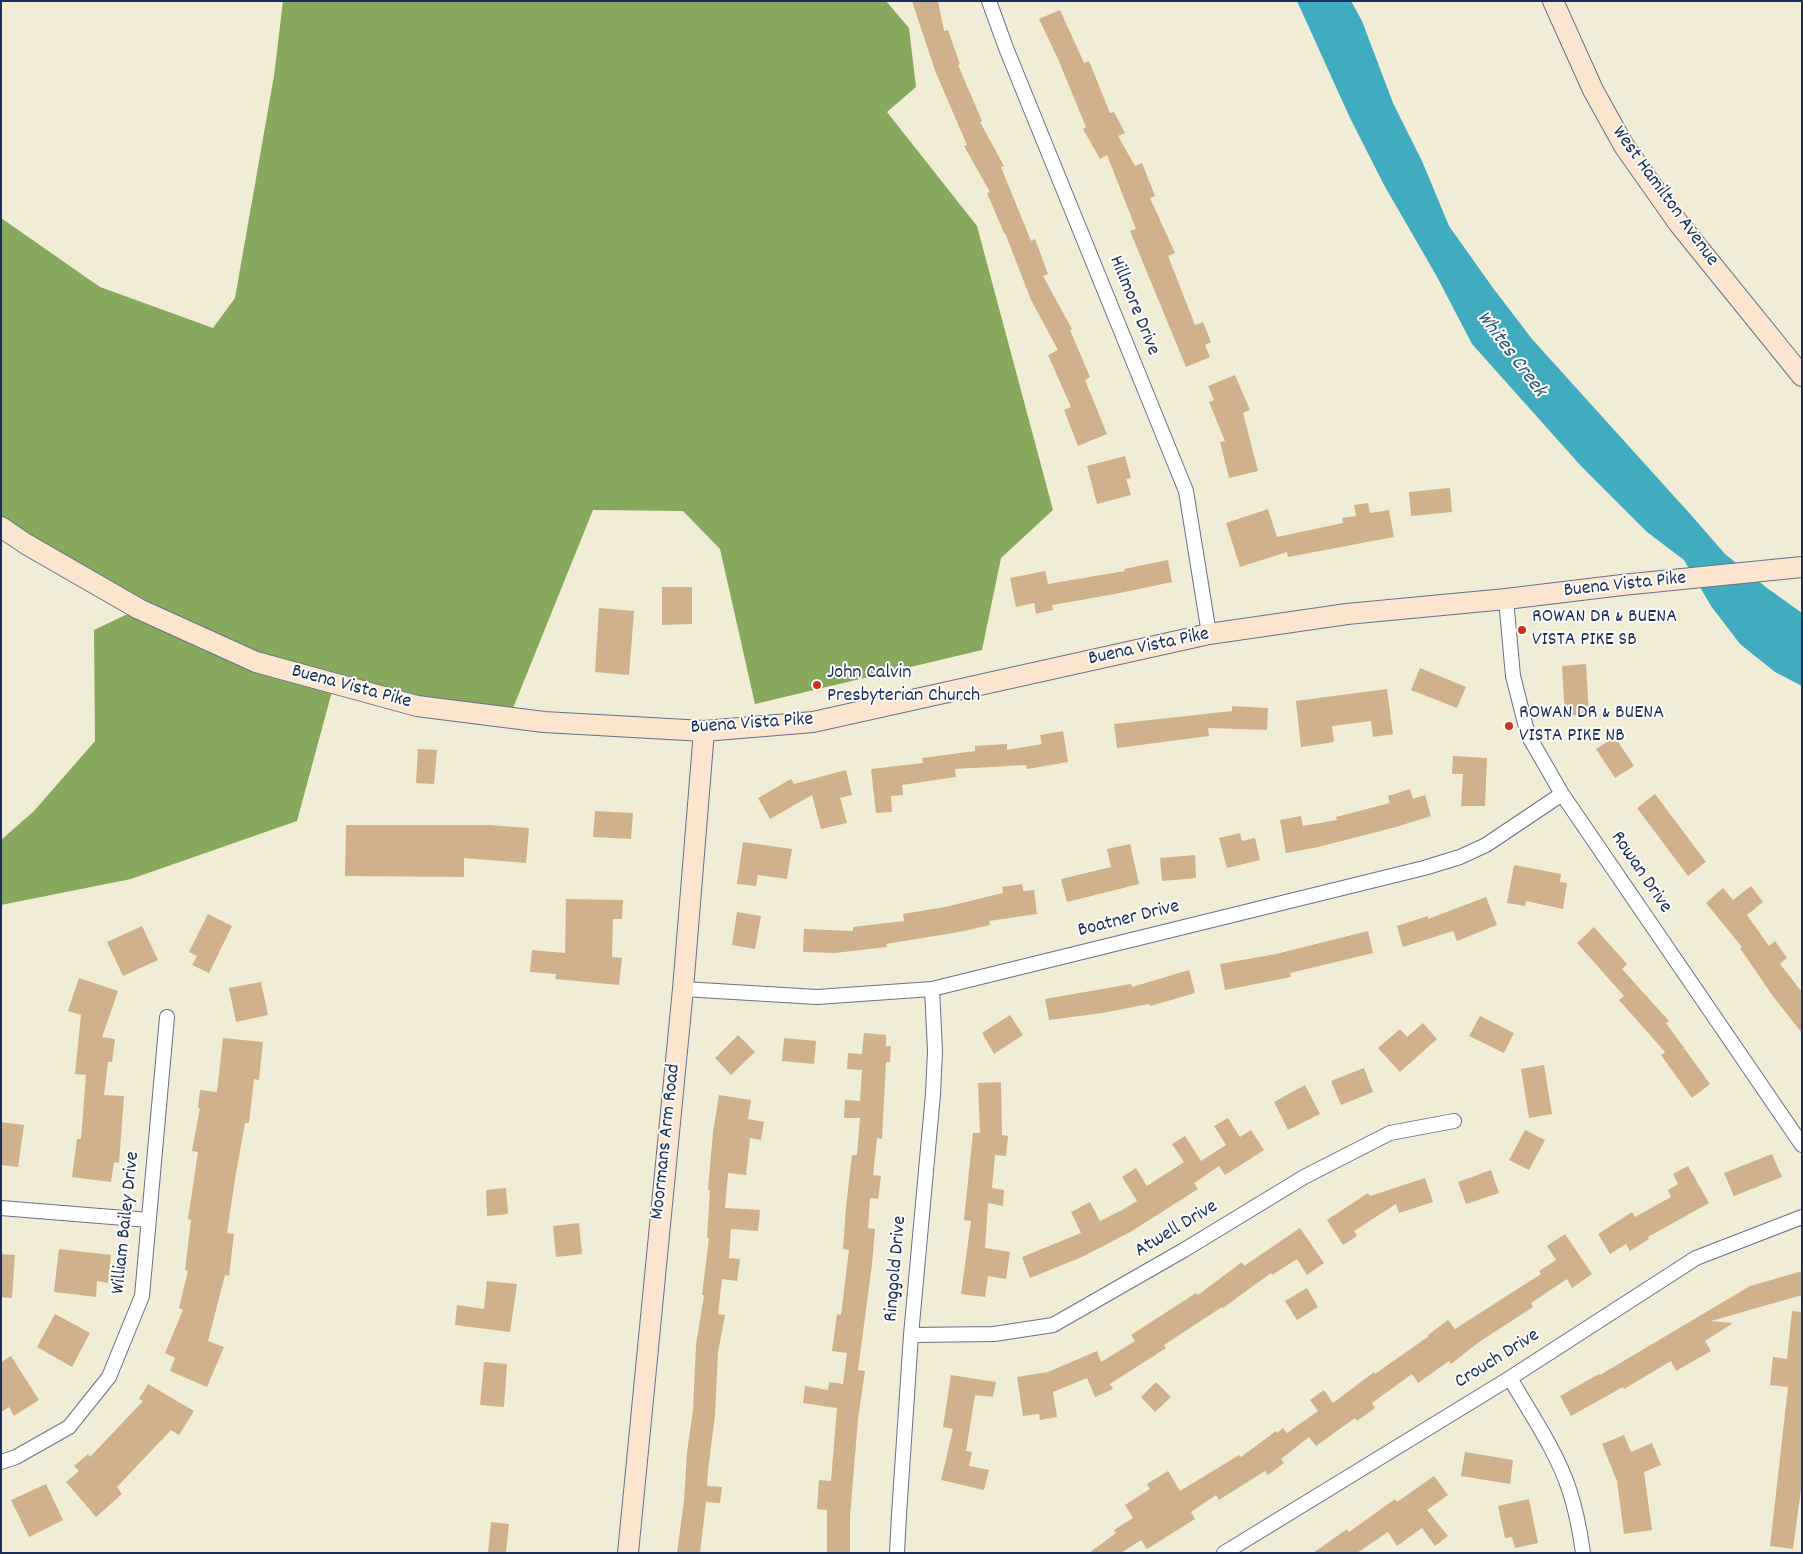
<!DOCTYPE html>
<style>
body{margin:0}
#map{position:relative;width:1803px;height:1554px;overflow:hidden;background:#f0ecd5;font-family:Dekko,sans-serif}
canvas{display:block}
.frame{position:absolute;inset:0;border:2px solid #1b2f5e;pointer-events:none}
</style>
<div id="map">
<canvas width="1803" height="1554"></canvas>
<div class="frame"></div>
</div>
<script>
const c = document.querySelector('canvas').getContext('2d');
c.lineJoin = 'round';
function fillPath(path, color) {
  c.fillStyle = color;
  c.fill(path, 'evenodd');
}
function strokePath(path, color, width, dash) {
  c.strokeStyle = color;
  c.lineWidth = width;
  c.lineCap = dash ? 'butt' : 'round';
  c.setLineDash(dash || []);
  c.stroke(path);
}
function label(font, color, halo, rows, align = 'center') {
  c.font = font + ' Dekko,sans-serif';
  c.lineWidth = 4;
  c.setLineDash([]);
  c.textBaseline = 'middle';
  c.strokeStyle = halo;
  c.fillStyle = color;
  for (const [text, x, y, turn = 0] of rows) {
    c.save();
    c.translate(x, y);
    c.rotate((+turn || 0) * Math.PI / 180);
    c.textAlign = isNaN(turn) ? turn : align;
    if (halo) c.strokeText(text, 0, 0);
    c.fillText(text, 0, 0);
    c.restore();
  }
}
fillPath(new Path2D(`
 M283 1H886L909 28 916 87 887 112 977 226 1053 510 1001 558 982 650 755 704 720 549 683 511 593 510 509 718 334 684 297 821 131 879 1 905V840L34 811 95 741 94 630 138 609 1 527V218L100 287 213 328 235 298 274 76Z`), '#86a95e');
fillPath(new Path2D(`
 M1297 1H1351L1362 21 1393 103 1422 161 1449 226 1493 288 1532 339 1691 515 1725 554 1767 588 1802 613V686L1775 672 1740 644 1711 606 1684 560 1647 532 1581 466 1472 344 1436 275 1384 185 1350 118Z`), '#41acbf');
fillPath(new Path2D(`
 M912 1H938L944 31 948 30 960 64 958 65 982 121 980 122 1004 166 1001 167 1031 241 1035 239 1048 274 1043 276 1072 329 1070 330 1090 377 1085 380 1107 434 1078 446 1064 410 1071 407 1048 355 1058 350 1031 300 1005 233H1004L987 193 990 192 964 146 967 145 936 73Z
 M1060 10 1084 63 1089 61 1110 113 1114 112 1125 133 1118 136 1135 166 1142 163 1155 196 1150 198 1175 253 1168 256 1195 325 1203 322 1211 342 1205 345 1210 357 1186 367 1130 231 1136 229 1107 155 1100 159 1083 129 1086 127 1058 59 1039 19Z
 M1235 375 1250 410 1243 413 1258 471 1229 478 1220 442 1225 441 1209 402 1214 400 1208 386Z
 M1125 456 1131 478 1126 479 1131 495 1097 504 1087 466Z
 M1450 488 1452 512 1411 516 1409 492Z
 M1368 503 1370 513 1389 510 1394 537 1288 557 1287 552 1240 567 1226 523 1268 509 1277 537 1343 523 1342 518 1356 516 1354 505Z
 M1168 560 1172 582 1115 594 1052 605 1053 610 1036 614 1034 603 1016 607 1010 578 1045 571 1048 584 1125 571 1124 569Z
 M662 587H692V624L662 625Z
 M599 608 634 611 629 675 595 672Z
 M1586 664 1589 714 1565 716 1562 666Z
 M1420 668 1466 687 1457 708 1411 690Z
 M1387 689 1393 734 1373 737 1371 721 1332 726 1334 742 1301 747 1296 701Z
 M1232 706 1268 708 1267 730 1208 728 1209 736 1117 748 1114 724 1232 711Z
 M1063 731 1068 762 1027 769 1026 765 955 769 956 777 902 785 903 795 891 796 892 812 876 813 871 769 923 763 922 758 975 751V746L1007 744V750L1042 744 1040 735Z
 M1615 737 1634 766 1615 778 1596 749Z
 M418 749 437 750 434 784 416 783Z
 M1453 756 1487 758 1485 806H1461L1463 774H1452Z
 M846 770 852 795 840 798 847 823 821 829 812 795 770 819 758 798 791 779 794 784Z
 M1410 789 1413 799 1425 795 1431 816 1396 827 1318 847 1286 853 1280 820 1301 816 1303 826 1337 820 1336 817 1390 803 1388 796Z
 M1655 794 1706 862 1688 876 1637 808Z
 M595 811 633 813 631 839 593 837Z
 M346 825H488L529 828 526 863 464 858V877L345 876Z
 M1240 833 1242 841 1255 838 1260 860 1227 868 1219 838Z
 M743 842 792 849 787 879 758 875 756 886 737 884Z
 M1130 844 1139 884 1067 902 1061 879 1111 867 1107 849Z
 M1195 855 1196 878 1162 881 1160 858Z
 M1514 865 1561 874 1560 882 1567 883 1563 909 1526 901 1525 906 1507 903Z
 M1022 884 1023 891 1034 890 1037 914 989 921 990 925 959 932 886 944 887 947 835 953 803 952 804 929 853 931V927L904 921 903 914 945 907 1003 893 1002 887Z
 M1751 886 1763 902 1747 915 1769 946 1775 941 1787 958 1780 964 1802 992V1033L1772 995 1740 948 1742 947 1706 903 1723 888 1733 900Z
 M1486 897 1497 925 1457 941 1453 931 1403 947 1397 926 1428 916V919Z
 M566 899 623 900 622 919H613L612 957 622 958 619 985 555 979 556 974 530 972 532 950 565 953Z
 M737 912 761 916 755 949 732 945Z
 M208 914 232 926 209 973 192 965 197 956 189 952Z
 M142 926 158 960 123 976 107 942Z
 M1594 927 1627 964 1622 969 1669 1021 1666 1023 1710 1084 1692 1098 1661 1055 1665 1052 1619 1000 1624 996 1577 943Z
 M1368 931 1373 953 1290 973 1291 977 1225 990 1220 964 1276 954Z
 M1189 970 1195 993 1150 1006 1149 1004 1102 1013 1049 1020 1045 999 1131 984 1132 987Z
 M79 978 118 991 102 1037 115 1039 112 1062H108L104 1095 124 1096 119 1163 114 1162 111 1182 72 1177 77 1139H81L86 1075 75 1074 81 1015 68 1011Z
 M261 982 268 1015 236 1022 229 988Z
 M1010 1015 1023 1035 994 1054 982 1033Z
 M1480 1016 1514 1033 1504 1053 1469 1036Z
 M1423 1023 1437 1039 1400 1072 1378 1048 1400 1029 1407 1037Z
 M864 1033 886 1035V1046H891L890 1062H886L882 1139 877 1138 873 1175 881 1176 878 1199 870 1198 868 1228 875 1229 872 1264 858 1370 865 1371 858 1419 850 1517V1553H827V1510L817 1509 819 1480 831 1481 837 1408 803 1403 805 1386 828 1390 829 1382 843 1384 847 1353 832 1351 837 1314 841 1315 849 1250 843 1249 846 1207 852 1155H857L860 1118H844L845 1100 860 1101 862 1070 847 1069 848 1053 862 1054Z
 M738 1035 755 1052 731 1075 715 1058Z
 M223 1038 263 1042 259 1080 254 1079 249 1123H245L235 1179 227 1233 234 1234 229 1276 225 1275 208 1341 224 1347 207 1387 170 1371 175 1358 165 1353 183 1310 179 1308 188 1271 185 1270 191 1220 188 1219 198 1152 192 1151 200 1108H198L200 1090 217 1092Z
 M784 1038 816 1041 814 1064 782 1061Z
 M1544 1065 1552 1114 1529 1118 1521 1069Z
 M1364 1068 1373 1092 1341 1105 1331 1081Z
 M1001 1082 1002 1135 1008 1136 1006 1156 995 1155 992 1188 1004 1190 1003 1206 988 1203 985 1248 1010 1252 1006 1279 988 1276 985 1297 961 1294 971 1221 964 1220 973 1133H980L978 1083Z
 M1305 1085 1320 1114 1288 1130 1274 1102Z
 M719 1095 751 1100 748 1119 764 1122 761 1140 750 1138 746 1175 728 1173 725 1208 760 1210 758 1231 731 1229 729 1258 740 1259 737 1281 722 1279 718 1314 725 1315 718 1352 715 1415 708 1471 707 1486 722 1487 720 1503 706 1502 700 1553H677L684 1501 687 1452 693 1410 696 1345 704 1295H702L709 1238H707L710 1190H708L713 1132Z
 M1228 1118 1240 1137 1251 1130 1264 1150 1225 1175 1219 1166 1194 1183 1198 1189 1132 1231 1082 1257 1030 1278 1022 1257 1081 1233 1071 1212 1090 1202 1100 1221 1122 1210 1137 1201 1122 1177 1136 1168 1147 1186 1184 1162 1172 1144 1185 1136 1201 1161 1226 1145 1214 1126Z
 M1 1122 24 1125 18 1167 1 1165Z
 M1525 1130 1545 1140 1529 1170 1509 1160Z
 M1772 1154 1782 1177 1734 1196 1724 1173Z
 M1688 1166 1709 1203 1648 1237 1649 1239 1630 1251 1626 1244 1610 1254 1598 1234 1632 1212 1635 1217 1671 1197 1668 1190 1678 1184 1673 1174Z
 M1491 1170 1499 1193 1466 1204 1458 1182Z
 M1425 1178 1433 1202 1399 1213 1396 1204 1354 1231 1357 1236 1343 1245 1327 1220 1368 1193 1370 1196Z
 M506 1188 508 1214 487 1216 486 1190Z
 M579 1223 582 1254 556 1257 553 1226Z
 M1300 1228 1324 1263 1307 1275 1297 1259 1272 1275 1271 1273 1223 1308 1222 1307 1164 1345 1166 1348 1110 1384 1113 1389 1095 1397 1087 1378 1053 1392 1057 1417 1040 1420 1039 1414 1023 1416 1017 1377 1048 1372 1097 1351 1101 1362 1135 1341 1131 1335 1196 1293 1198 1295 1242 1262 1244 1266Z
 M1565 1234 1592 1274 1572 1288 1567 1279 1531 1303 1533 1307 1479 1342 1451 1364 1449 1361 1418 1383 1412 1374 1372 1403 1375 1408 1357 1421 1355 1418 1316 1446 1309 1437 1281 1459 1284 1463 1268 1475 1265 1471 1219 1500 1216 1495 1191 1512 1195 1519 1147 1549 1141 1540 1121 1553H1089L1116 1533 1114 1530 1133 1518 1125 1505 1150 1489 1147 1484 1168 1471 1180 1491 1239 1455 1241 1457 1276 1431 1277 1433 1283 1428 1287 1433 1318 1411 1310 1400 1324 1390 1333 1403 1374 1372 1375 1374 1429 1336 1428 1335 1448 1320 1455 1329 1541 1274 1539 1271 1556 1260 1547 1246Z
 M59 1249 111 1255 108 1283 97 1281 96 1297 54 1292Z
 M1 1254 15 1255 12 1298 1 1297Z
 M1802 1271V1295L1711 1321 1733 1323 1705 1341 1711 1351 1676 1371 1671 1361 1624 1389 1623 1387 1571 1416 1560 1396 1599 1374 1600 1375 1750 1286Z
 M487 1281 517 1284 510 1332 455 1325 457 1305 484 1309Z
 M1307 1288 1318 1307 1297 1320 1285 1301Z
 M1792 1311 1802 1312V1482L1793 1549 1770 1546 1788 1387 1770 1385 1773 1357 1787 1359Z
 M55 1314 90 1333 72 1367 37 1347Z
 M11 1356 39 1400 14 1416 9 1407 1 1412V1362Z
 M484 1362 507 1364 504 1407 480 1405Z
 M951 1375 996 1382 993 1397 975 1395 966 1451 972 1452 969 1466 989 1470 984 1490 941 1480 953 1429 943 1427Z
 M1156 1382 1171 1397 1155 1412 1141 1397Z
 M148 1384 194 1411 179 1435 171 1430 117 1487 122 1494 96 1517 66 1482 79 1471 74 1466 88 1454 90 1457 143 1401 139 1399Z
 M1624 1435 1631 1452 1652 1443 1661 1465 1644 1472 1652 1530 1624 1534 1617 1481 1602 1444Z
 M1465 1452 1513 1460 1510 1484 1461 1476Z
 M1434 1476 1448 1495 1427 1510 1448 1536 1435 1546 1422 1528 1397 1546 1388 1532 1357 1553H1313L1347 1529 1349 1532 1395 1499 1397 1502Z
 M46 1484 63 1520 29 1537 11 1500Z
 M1529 1499 1538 1543 1515 1548 1512 1537 1505 1538 1498 1506Z
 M491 1522 509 1524 506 1553H488Z`), '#cfb28d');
const street = new Path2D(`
 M989 1 1006 48 1186 491 1209 634
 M1506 599 1513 676 1528 735 1562 794 1802 1145
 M683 989 817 997 932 989 1424 868 1460 857 1486 845 1562 794
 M1 1208 149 1220
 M911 1335 994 1334 1053 1325 1184 1250 1304 1177 1390 1133 1454 1121
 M1510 1378C1530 1413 1556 1450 1569 1489 1576 1510 1580 1531 1583 1553
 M1 1462 16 1457 69 1427 109 1377 142 1296 167 1017
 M897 1553 899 1515 911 1335 933 1094 935 1051 932 989
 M1224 1553 1510 1378 1696 1258 1802 1217`);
const secondary = new Path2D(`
 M1553 1 1593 90 1624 146 1679 224 1802 376
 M1 527 26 544 139 609 256 662 417 706 544 722 704 731 813 722 1209 634 1347 614 1506 599 1622 585 1802 567
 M628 1553 683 989 704 731`);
strokePath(street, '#667188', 16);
strokePath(secondary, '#667188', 22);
strokePath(street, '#fff', 14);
strokePath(secondary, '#fce5cf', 20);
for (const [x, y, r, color] of [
 [1522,630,5,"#c8321e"],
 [817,685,5,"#c8321e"],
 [1509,726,5,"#c8321e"]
]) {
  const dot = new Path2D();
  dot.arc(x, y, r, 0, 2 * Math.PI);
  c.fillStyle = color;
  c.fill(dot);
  strokePath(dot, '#fdfcf7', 2);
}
label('20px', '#1b2f5e', '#fdfcf7', [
 ["West Hamilton Avenue",1664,197,54],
 ["Hillmore Drive",1133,306,68],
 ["Buena Vista Pike",1625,586,-6],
 ["Buena Vista Pike",1149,648,-12],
 ["Buena Vista Pike",351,688,15],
 ["Buena Vista Pike",752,725,-4],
 ["Rowan Drive",1640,873,56],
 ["Boatner Drive",1129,920,-14],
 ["Moormans Arm Road",667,1142,-84],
 ["William Bailey Drive",127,1223,-84],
 ["Atwell Drive",1177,1230,-31],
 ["Ringgold Drive",897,1269,-85],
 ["Crouch Drive",1498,1360,-32]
]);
label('20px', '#1b2f5e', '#fdfcf7', [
 ["ROWAN DR & BUENA",1532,618],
 ["VISTA PIKE SB",1532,641],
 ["John Calvin",827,674],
 ["Presbyterian Church",827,697],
 ["ROWAN DR & BUENA",1519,714],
 ["VISTA PIKE NB",1519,737]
], 'left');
label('italic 21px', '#285b80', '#fdfcf7', [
 ["Whites Creek",1510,355,53]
]);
</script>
